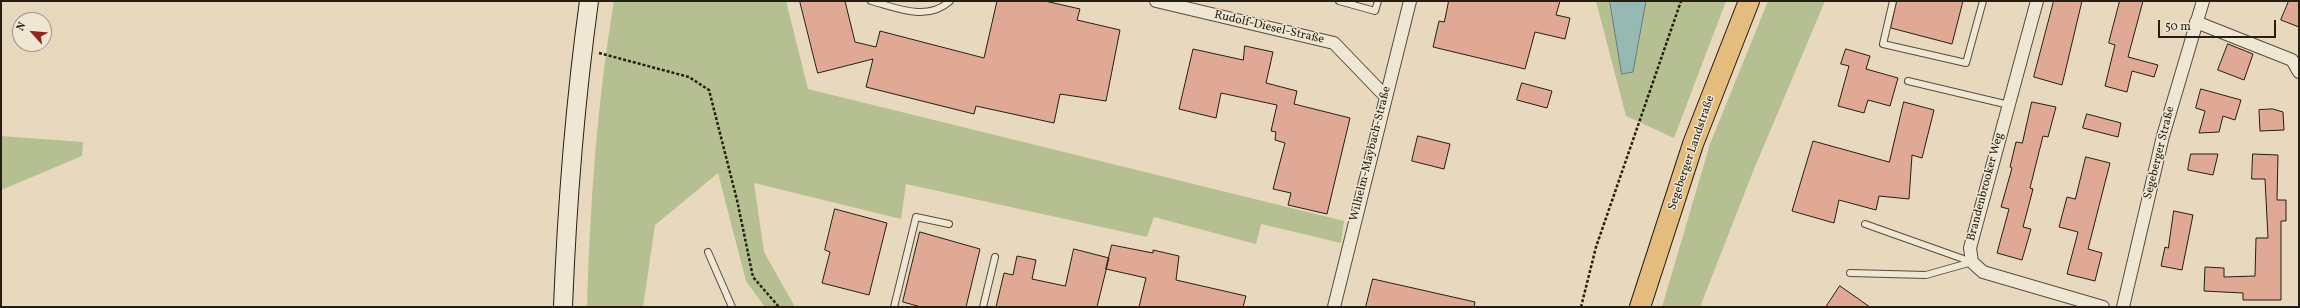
<!DOCTYPE html>
<meta charset="utf-8">
<style>
body{margin:0}
#map{position:relative;width:2300px;height:308px;overflow:hidden;background:#e8d8bd;font-family:Vollkorn,serif}
canvas{display:block}
.frame{position:absolute;inset:0;border:2px solid #271e12;pointer-events:none}
.north{position:absolute;left:12px;top:12px;width:40px;height:40px;box-sizing:border-box;background:#f0e6d4;border:1px solid #a09686;border-radius:50%;rotate:297deg;font-size:11px;font-weight:700;line-height:16px;text-align:center;color:#271e12}
.north::after{content:'';display:block;margin:auto;width:14px;height:18px;background:#8f2418;clip-path:polygon(50% 0,100% 100%,50% 72%,0 100%)}
.scale{position:absolute;left:2158px;top:20px;width:118px;height:18px;box-sizing:border-box;border:2px solid #271e12;border-top:0;padding-left:5px;font-size:12px;line-height:14px;white-space:nowrap;color:#271e12;-webkit-text-stroke:3px #f0e6d4;paint-order:stroke}
</style>
<div id="map">
<canvas width="2300" height="308"></canvas>
<div class="frame"></div>
<div class="north">N</div>
<div class="scale">50 m</div>
</div>
<script>
const c = document.querySelector('canvas').getContext('2d');
c.lineJoin = 'round';
function fillPath(path, color) {
  c.fillStyle = color;
  c.fill(path, 'evenodd');
}
function strokePath(path, color, width, dash) {
  c.strokeStyle = color;
  c.lineWidth = width;
  c.lineCap = dash ? 'butt' : 'round';
  c.setLineDash(dash || []);
  c.stroke(path);
}
function label(font, color, halo, rows, align = 'center') {
  c.font = font + ' Vollkorn,serif';
  c.lineWidth = 3;
  c.setLineDash([]);
  c.textBaseline = 'middle';
  c.strokeStyle = halo;
  c.fillStyle = color;
  for (const [text, x, y, turn = 0] of rows) {
    c.save();
    c.translate(x, y);
    c.rotate((+turn || 0) * Math.PI / 180);
    c.textAlign = isNaN(turn) ? turn : align;
    if (halo) c.strokeText(text, 0, 0);
    c.fillText(text, 0, 0);
    c.restore();
  }
}
fillPath(new Path2D(`
 M614 1H786L808 89 1344 221 1341 243 1261 224 1256 244 1154 217 1147 237 906 184 901 219 754 183 764 252 795 307H765L746 281 718 173 655 225 643 307H587C590 204 597 102 614 1Z
 M1596 1H1610L1623 74 1633 72 1646 1H1726L1674 138 1626 116Z
 M1768 1H1825L1754 169 1700 307H1662L1710 144Z
 M1 136 83 142 82 156 1 190Z`), '#b6bf91');
const water = new Path2D(`
 M1610 1H1646L1633 72 1622 74Z`);
fillPath(water, '#97b9b3');
strokePath(water, '#6a7b73', 1);
const building = new Path2D(`
 M800 1H845L855 42 876 47 880 31 984 58 997 1H1045L1080 9 1077 20 1120 30 1106 101 1060 94 1054 123 976 106 974 114 866 87 873 59 818 73Z
 M1449 1H1560L1556 15 1570 18 1565 39 1535 32 1525 69 1433 47 1439 21 1444 22Z
 M1897 1H1963L1952 44 1891 28Z
 M2054 1H2082L2062 85 2034 77Z
 M2120 1H2143L2128 57 2158 65 2154 77 2132 71 2127 92 2105 86 2115 45 2109 43Z
 M2289 1H2299V27L2281 20Z
 M2228 44 2253 54 2244 80 2218 70Z
 M1245 46 1273 52 1266 83 1297 91 1294 104 1350 118 1327 214 1288 205 1291 193 1273 189 1285 143 1275 140 1276 132 1271 131 1277 105 1221 93 1216 118 1179 109 1193 49 1243 60Z
 M1846 49 1870 56 1866 69 1898 78 1890 106 1868 100 1864 113 1838 106 1849 66 1841 64Z
 M1522 83 1552 91 1547 108 1517 100Z
 M2201 89 2241 100 2235 120 2223 116 2219 132 2199 133 2205 111 2196 108Z
 M1904 102 1934 110 1922 158 1912 155 1909 199 1879 196 1876 210 1839 200 1834 223 1792 211 1813 141 1889 162Z
 M2032 102 2056 107 2048 137 2043 136 2030 188 2033 189 2023 227 2031 229 2022 260 1997 253 2009 209 2001 207 2012 168 2010 167 2016 142 2022 143Z
 M2273 109 2283 112 2284 130 2260 131 2259 110Z
 M2087 114 2121 123 2118 137 2083 128Z
 M1418 136 1450 144 1444 169 1412 161Z
 M2191 154H2218L2213 175 2188 170Z
 M2253 154 2278 155 2277 200H2286V221H2281V300H2243V293L2204 291 2205 267 2224 268V277L2255 276 2256 238H2268L2265 179H2252Z
 M2086 157 2110 163 2088 249 2102 253 2095 281 2067 274 2078 232 2059 227 2067 197 2075 199Z
 M835 209 887 223 869 295 822 283 830 252 825 250Z
 M2174 211 2193 215 2182 270 2161 266 2165 247 2168 248Z
 M920 232 980 249 966 307H921L903 302Z
 M1112 245 1153 253V250L1179 256 1176 280 1246 296 1243 307H1139L1146 278 1106 269Z
 M1074 249 1109 258 1097 307H996L1004 273 1013 275 1017 256 1036 260 1032 279 1065 286Z
 M1373 279 1475 302 1474 307H1366Z
 M1840 286 1870 307H1826Z`);
fillPath(building, '#dfa996');
strokePath(building, '#271e12', 1);
const lane = new Path2D(`
 M871 1C897 8 927 22 950 1
 M1339 1 1375 11 1378 1
 M1893 1 1883 44 1966 63 1983 1
 M1908 81 2009 105
 M1865 224 1972 262
 M708 252 732 307
 M1850 273 1926 275 1972 262
 M894 307 916 217 949 224
 M983 307 995 257`);
const street = new Path2D(`
 M1156 1 1334 43 1385 96
 M2037 1 1970 248 1972 262 1983 272 2103 307
 M2196 22 2292 60 2299 72
 M1334 307 1410 1
 M2123 307 2163 136 2203 1`);
const secondary = new Path2D(`
 M563 307C567 204 575 103 589 1`);
const primary = new Path2D(`
 M1640 307 1693 144 1749 1`);
strokePath(lane, '#574c3d', 8);
strokePath(street, '#574c3d', 14);
strokePath(secondary, '#271e12', 20);
strokePath(primary, '#271e12', 22);
strokePath(new Path2D(`
 M599 53 689 77 709 90 737 200 753 277 779 307
 M1581 307 1596 247 1681 1`), '#271e12', 2.5, [3, 2]);
strokePath(lane, '#f0e6d4', 6);
strokePath(street, '#f0e6d4', 12);
strokePath(secondary, '#f0e6d4', 18);
strokePath(primary, '#e4bc7e', 20);
label('12px', '#271e12', '#f0e6d4', [
 ["Rudolf-Diesel-Straße",1269,28,13],
 ["Segeberger Landstraße",1692,153,-71],
 ["Segeberger Straße",2160,153,-76],
 ["Wilhelm-Maybach-Straße",1371,154,-76],
 ["Brandenbrooker Weg",1986,187,-75]
]);
</script>
